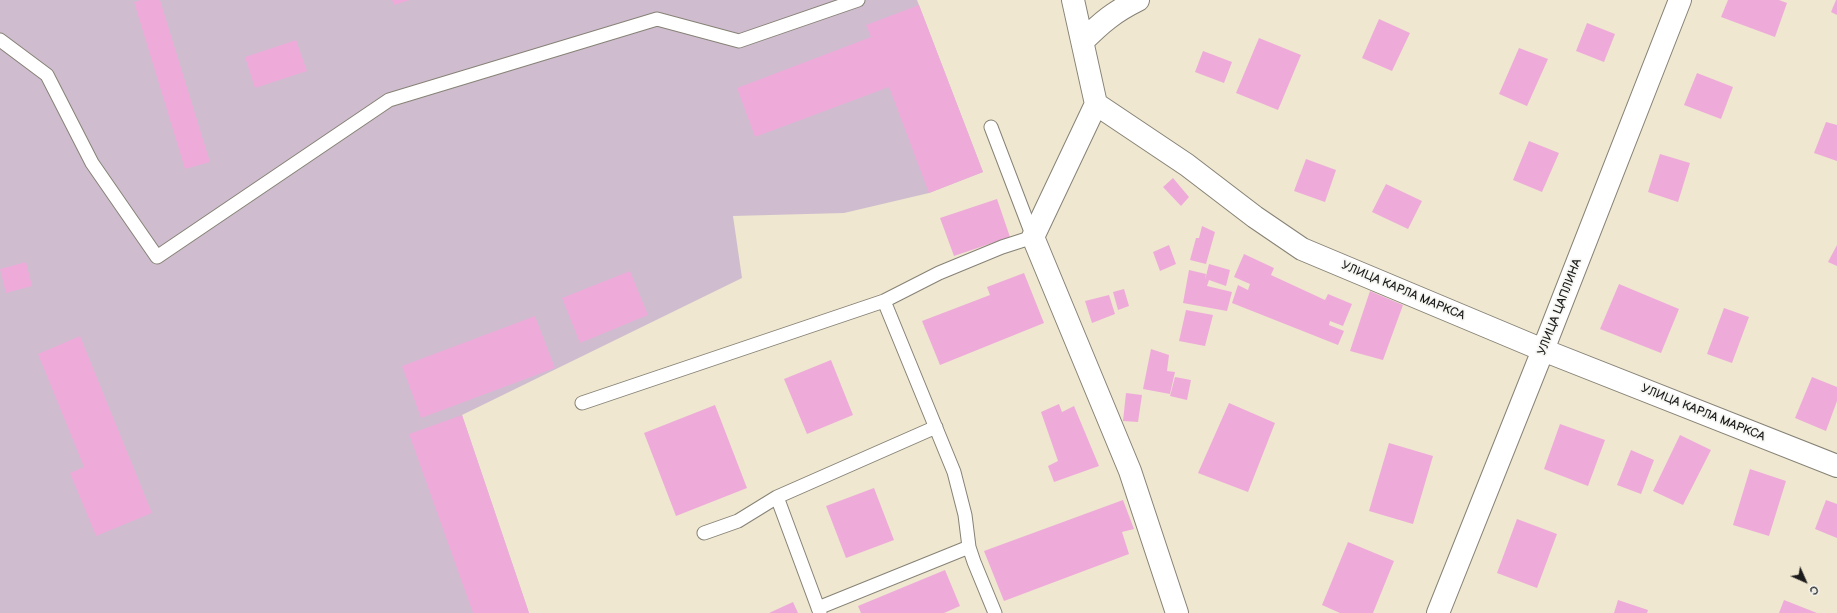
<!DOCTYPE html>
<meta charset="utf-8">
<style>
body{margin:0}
#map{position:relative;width:1837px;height:613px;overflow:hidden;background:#efe7cf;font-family:"Balsamiq Sans",sans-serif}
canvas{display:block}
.north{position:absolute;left:1785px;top:561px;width:40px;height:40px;-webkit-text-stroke:3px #f6f6f2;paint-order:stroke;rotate:135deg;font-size:11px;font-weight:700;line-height:16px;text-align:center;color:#1c1c1c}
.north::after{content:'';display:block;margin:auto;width:14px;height:18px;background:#1c1c1c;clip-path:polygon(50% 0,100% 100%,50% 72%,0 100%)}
</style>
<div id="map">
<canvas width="1837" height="613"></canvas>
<div class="north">С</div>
</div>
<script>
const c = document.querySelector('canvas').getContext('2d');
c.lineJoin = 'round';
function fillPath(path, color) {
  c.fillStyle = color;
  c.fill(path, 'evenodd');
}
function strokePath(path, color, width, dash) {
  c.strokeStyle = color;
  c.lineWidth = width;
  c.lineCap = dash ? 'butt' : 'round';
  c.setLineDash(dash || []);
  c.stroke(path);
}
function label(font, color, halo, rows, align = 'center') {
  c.font = font + ' "Balsamiq Sans",sans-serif';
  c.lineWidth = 3.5;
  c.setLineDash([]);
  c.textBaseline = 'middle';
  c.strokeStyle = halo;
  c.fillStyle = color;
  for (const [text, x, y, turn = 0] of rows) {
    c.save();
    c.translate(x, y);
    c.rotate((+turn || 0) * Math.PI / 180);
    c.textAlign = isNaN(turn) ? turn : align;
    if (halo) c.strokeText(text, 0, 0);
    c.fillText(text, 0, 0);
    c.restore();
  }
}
fillPath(new Path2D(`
 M0 0H917L983 172 929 193 844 213 733 216 742 278 462 415 529 613H0Z`), '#cfbdcf');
fillPath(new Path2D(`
 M141 0H160L210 162 185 169 134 2Z
 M392 0H410L394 5Z
 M1728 0H1779L1787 3 1775 37 1721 17Z
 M1836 0H1837V15L1831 12Z
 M919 5 983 172 929 193 889 87 755 137 737 88 871 37 866 25Z
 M1379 19 1410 33 1392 71 1362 58Z
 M1587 23 1615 34 1604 62 1576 51Z
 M1259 38 1301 55 1278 110 1236 93Z
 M296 40 307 71 255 88 245 57Z
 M1519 48 1548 59 1527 106 1499 94Z
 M1203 51 1232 62 1224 83 1195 72Z
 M1697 73 1733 87 1721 119 1684 105Z
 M1826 122 1837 125V161L1814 153Z
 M1529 141 1559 153 1542 192 1513 180Z
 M1660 154 1690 163 1678 202 1648 192Z
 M1306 159 1336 170 1325 202 1294 191Z
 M1173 178 1189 197 1181 206 1163 187Z
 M1386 184 1422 201 1408 229 1372 212Z
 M997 199 1010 237 954 256 940 218Z
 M1202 226 1215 232 1206 264 1190 260 1196 238H1199Z
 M1169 245 1176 264 1160 271 1153 252Z
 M1837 245V266L1828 262Z
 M1244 254 1274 268 1271 275 1325 300 1328 294 1352 304 1343 326 1330 321 1329 325 1344 331 1338 345 1232 303 1238 285 1248 290 1250 284 1234 277Z
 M26 262 32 286 6 293 0 269Z
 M1209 264 1230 270 1226 286 1209 280 1207 286 1232 292 1227 311 1183 303 1189 270 1206 274 1205 280Z
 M630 271 648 315 580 343 562 298Z
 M1024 273 1044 323 940 365 922 321 990 295 987 287Z
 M1619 284 1679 309 1661 353 1600 329Z
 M1124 289 1129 306 1118 310 1113 292Z
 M1370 291 1403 305 1383 360 1350 351Z
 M1109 295 1115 314 1092 323 1085 301Z
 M1724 308 1749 317 1732 363 1707 354Z
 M1186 310 1213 315 1205 346 1179 341Z
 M535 316 555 368 421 418 402 366Z
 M80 336 152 513 96 536 70 473 84 467 38 354Z
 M1151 349 1169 355 1167 371 1175 372 1170 394 1143 389Z
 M831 360 853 415 807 434 784 379Z
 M1175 377 1191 380 1187 400 1170 396Z
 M1812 377 1837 387V401L1826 431 1795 418Z
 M1126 393 1142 395 1138 422 1123 421Z
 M1229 403 1275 423 1248 492 1198 473Z
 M1059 404 1062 412 1074 406 1099 466 1054 482 1048 466 1058 461 1041 412Z
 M715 405 747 488 676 516 644 433Z
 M462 415 529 613H473L409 434Z
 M1560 424 1605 440 1588 486 1544 469Z
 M1680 435 1711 450 1683 505 1653 491Z
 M1389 443 1433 456 1413 524 1369 511Z
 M1631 450 1654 460 1641 494 1617 485Z
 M1750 469 1786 481 1769 536 1733 525Z
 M874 488 894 540 846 558 826 506Z
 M1123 500 1134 529 1122 532 1129 554 1004 601 984 551Z
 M1826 500 1837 504V538L1815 529Z
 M1517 519 1557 534 1537 588 1497 573Z
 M1348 542 1394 561 1373 613H1340L1322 605Z
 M945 570 960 606 944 613H861L858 606Z
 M1618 600 1648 610 1647 613H1614Z
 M1784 600 1817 613H1779Z
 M793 602 798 613H769Z`), '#eeabda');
const lane = new Path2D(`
 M0 40 47 75 92 163 157 257 389 100 657 19 739 41 858 0
 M884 301 954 472 965 515 969 547 974 562 995 613
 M582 403 884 301 939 273 1002 247 1033 237 991 127
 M777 497 820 613
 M704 533 738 521 777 497 936 427
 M818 608 969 547`);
const street = new Path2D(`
 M1073 0 1096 104 1187 165 1255 217 1302 249 1543 350 1837 466
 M1083 41C1102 22 1114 12 1138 0
 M1096 104 1033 237 1130 471 1177 613
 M1438 613 1543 350 1680 0`);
strokePath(lane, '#868276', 15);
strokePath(street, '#868276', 24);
strokePath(lane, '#fff', 13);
strokePath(street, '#fff', 22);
label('12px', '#1c1c1c', '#f6f6f2', [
 ["УЛИЦА КАРЛА МАРКСА",1403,291,23],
 ["УЛИЦА ЦАПЛИНА",1560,307,-69],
 ["УЛИЦА КАРЛА МАРКСА",1703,413,22]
]);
</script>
